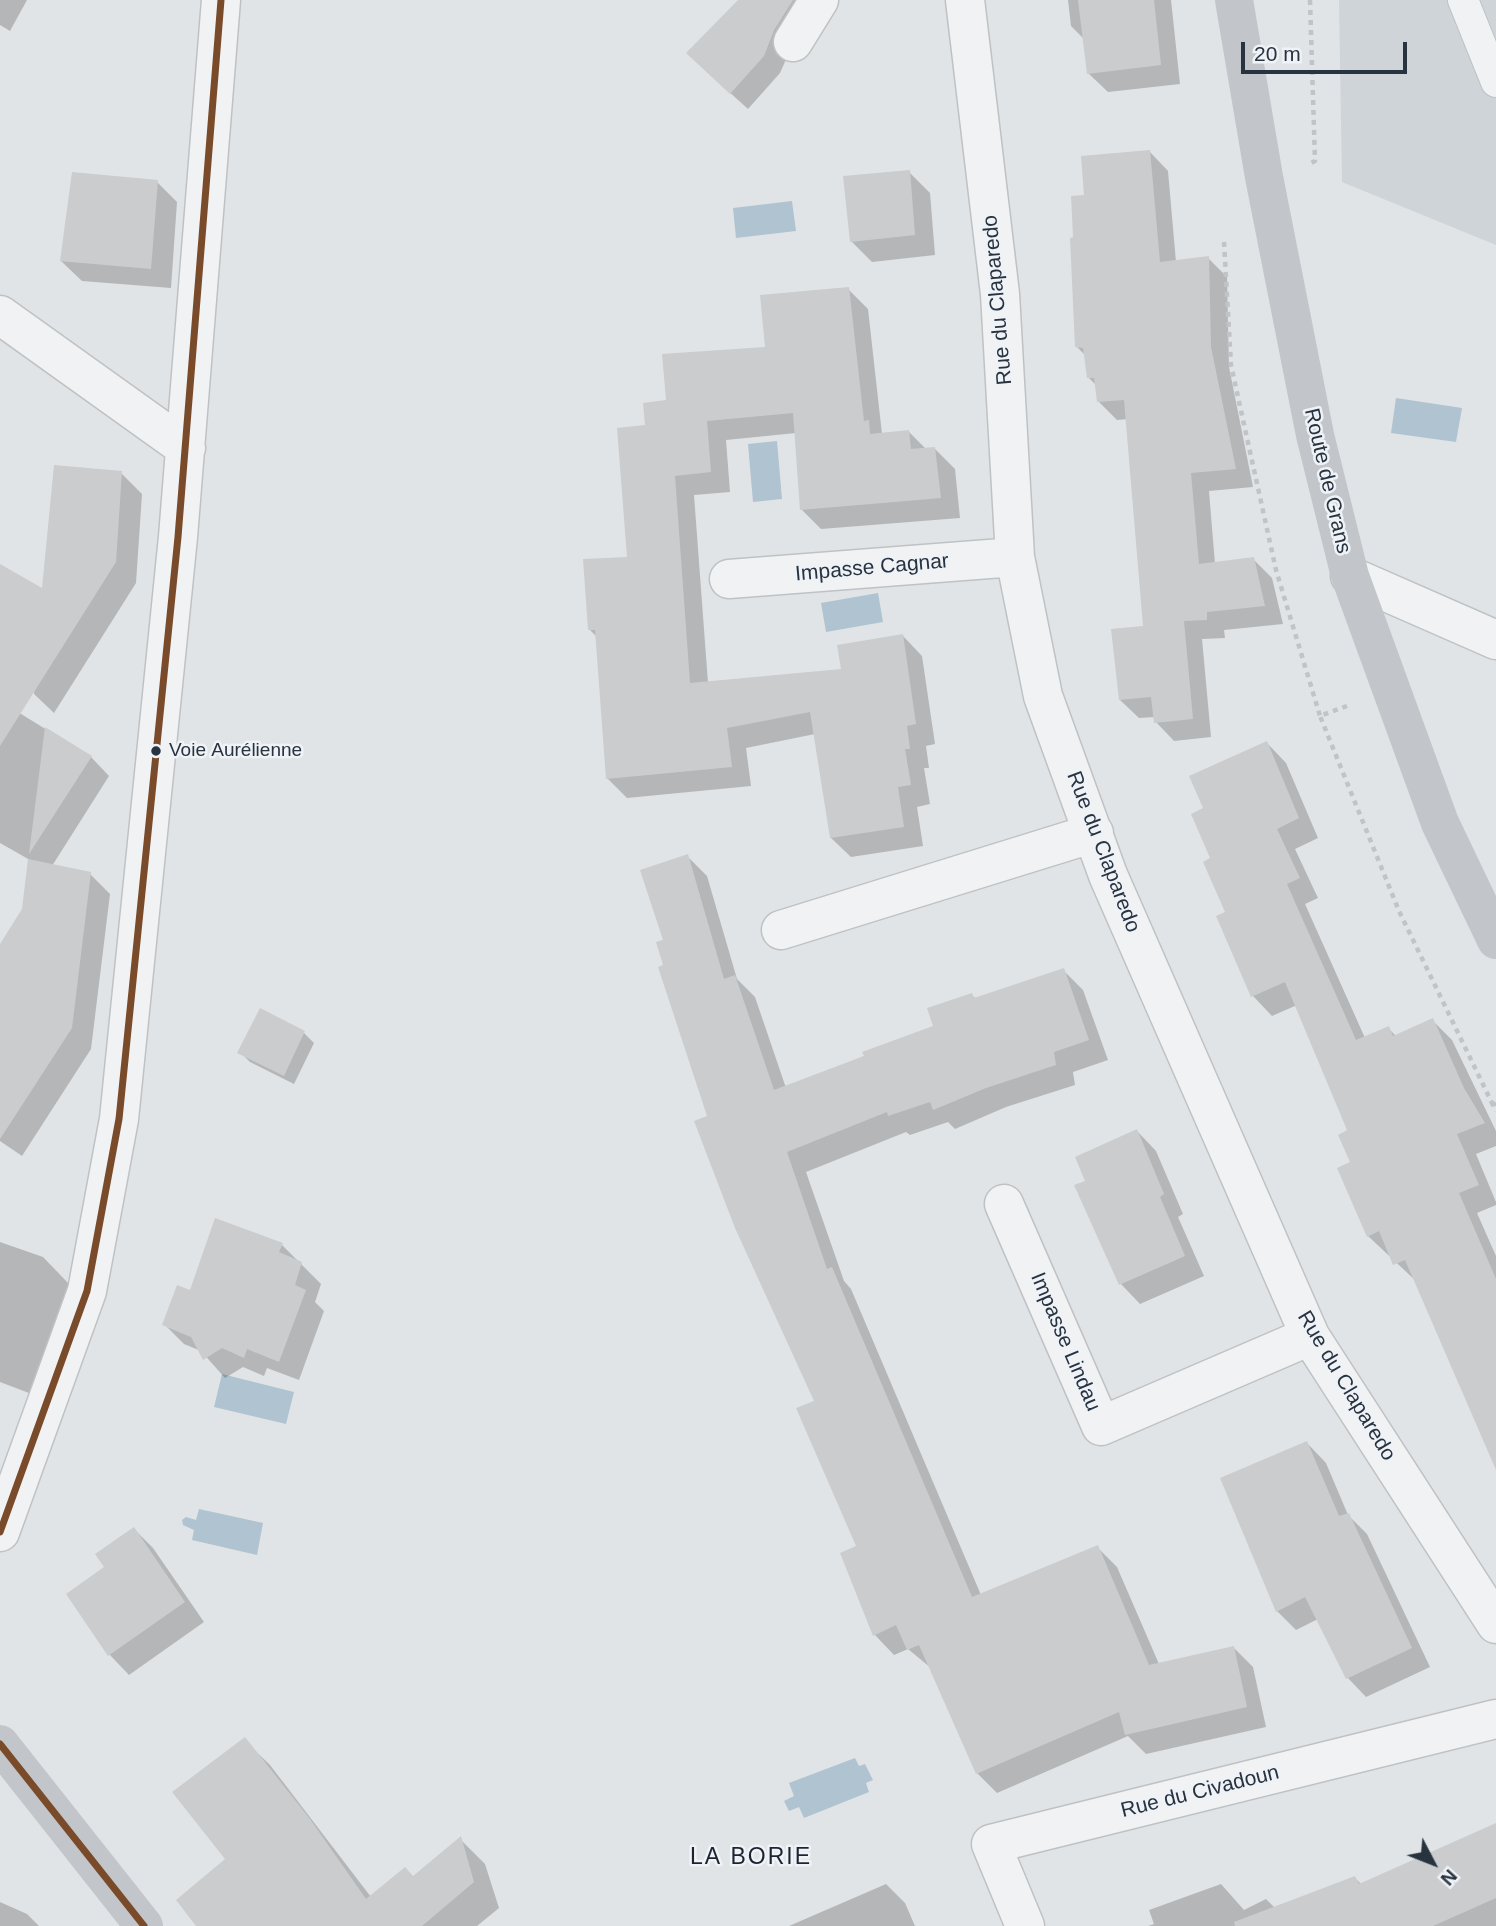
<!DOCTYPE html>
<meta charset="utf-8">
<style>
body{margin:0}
#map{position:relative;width:1496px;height:1926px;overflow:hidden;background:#e1e4e6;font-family:Helvetica,sans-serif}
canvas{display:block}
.north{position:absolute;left:1398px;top:1828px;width:70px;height:70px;-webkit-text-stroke:5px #eff2f6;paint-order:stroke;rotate:132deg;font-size:19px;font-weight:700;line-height:28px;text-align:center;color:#283340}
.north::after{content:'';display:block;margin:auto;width:24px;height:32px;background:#283340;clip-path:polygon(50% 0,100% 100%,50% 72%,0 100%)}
.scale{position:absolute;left:1241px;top:42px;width:166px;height:32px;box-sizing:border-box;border:4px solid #283340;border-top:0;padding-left:9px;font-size:21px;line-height:24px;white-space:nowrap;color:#283340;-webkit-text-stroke:5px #eff2f6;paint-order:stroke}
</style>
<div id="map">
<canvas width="1496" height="1926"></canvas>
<div class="north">N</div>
<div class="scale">20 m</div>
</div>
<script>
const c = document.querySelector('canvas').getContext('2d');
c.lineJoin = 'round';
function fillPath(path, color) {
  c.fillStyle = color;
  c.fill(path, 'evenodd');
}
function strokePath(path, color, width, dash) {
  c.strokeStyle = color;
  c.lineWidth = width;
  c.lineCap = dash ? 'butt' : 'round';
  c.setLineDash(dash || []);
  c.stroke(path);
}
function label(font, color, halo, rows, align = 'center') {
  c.font = font + ' Helvetica,sans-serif';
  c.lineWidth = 5;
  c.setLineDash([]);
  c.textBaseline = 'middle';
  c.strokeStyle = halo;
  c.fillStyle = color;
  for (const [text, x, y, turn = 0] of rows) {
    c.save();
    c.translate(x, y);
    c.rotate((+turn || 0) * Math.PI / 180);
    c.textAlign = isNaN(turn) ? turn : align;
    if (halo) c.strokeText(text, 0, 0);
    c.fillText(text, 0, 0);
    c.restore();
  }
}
fillPath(new Path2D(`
 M1339 0H1496V245L1342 182Z`), '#cfd4d9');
fillPath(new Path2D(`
 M792 201 796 231 736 238 733 208Z
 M1396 398 1462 408 1456 442 1391 433Z
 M777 441 782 499 753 502 748 444Z
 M878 593 883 622 826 632 821 603Z
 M222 1374 294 1392 286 1424 214 1407Z
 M199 1509 263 1523 257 1555 192 1540 194 1530 183 1525 182 1520 186 1517 196 1520Z
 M855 1758 859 1766 865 1764 873 1780 866 1783 869 1792 804 1818 799 1807 789 1811 784 1801 794 1796 789 1783Z`), '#afc3d1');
fillPath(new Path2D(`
 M0 0H27L10 31 0 25Z
 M741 0H822L791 48 780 73 748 109 705 70Z
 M1068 0H1171L1180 84 1108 92 1088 73 1084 39 1071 26Z
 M1150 152 1168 171 1176 262 1208 258 1227 277 1229 367 1253 487 1209 491 1215 564 1253 559 1272 578 1283 624 1224 630 1225 638 1202 639 1211 737 1174 741 1156 722 1155 717 1139 718 1120 700 1145 627 1128 419 1117 420 1099 402 1097 386 1088 377 1086 356 1077 347 1086 196Z
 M909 172 930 193 935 255 872 262 851 241Z
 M157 182 177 202 171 288 82 281 61 261Z
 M848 289 868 309 882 434 908 431 926 449H935L955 469 960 518 821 529 801 509 796 433 726 440 730 492 694 495 708 683 843 670 903 636 922 656 935 744 926 746 929 768H924L930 804 917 807 923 846 851 857 831 838 815 734 746 748 751 786 627 798 607 778 597 637 590 630 629 558 647 427 667 401 766 348Z
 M121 473 142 494 136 583 54 713 34 694 37 662 0 639V566L44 591Z
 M0 701 91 757 109 776 52 866 90 874 110 894 91 1049 22 1156 0 1141V948L24 909 30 860 0 843Z
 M1267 743 1286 763 1318 838 1295 849 1318 898 1305 904 1365 1038 1388 1028 1396 1036 1432 1020 1452 1040 1496 1131V1146L1476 1154 1496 1202V1205L1477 1213 1496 1256V1445L1417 1282 1368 1236 1339 1169 1353 1163 1349 1131 1297 1005 1272 1016 1253 996 1212 859 1205 809Z
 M687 856 707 876 737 979 755 997 786 1088 936 1027 972 995 976 999 1063 970 1083 990 1108 1060 1073 1072 1075 1085 1006 1107 955 1129 948 1122 910 1135 906 1132 806 1172 844 1281 851 1289 981 1595 1097 1547 1117 1567 1159 1664 1233 1647 1253 1667 1266 1727 1146 1754 1128 1736 997 1793 977 1773 931 1668 908 1649 894 1655 875 1635 859 1547 816 1401 666 966 665 941Z
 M304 1033 314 1043 294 1084 250 1062 240 1052Z
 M1137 1131 1156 1151 1183 1214 1178 1217 1204 1276 1140 1304 1121 1284 1076 1186 1087 1181Z
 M0 1242 43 1257 69 1284 29 1393 0 1382Z
 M282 1245 321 1284 315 1302 324 1311 299 1380 267 1368 264 1376 243 1367 225 1378 201 1351 184 1344 164 1324 191 1292Z
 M1307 1443 1326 1463 1348 1515 1367 1534 1430 1667 1366 1697 1347 1677 1318 1619 1296 1630 1277 1611Z
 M134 1529 153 1548 204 1622 129 1675 110 1655 68 1595 106 1568Z
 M244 1740 270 1765 371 1897 413 1878 460 1839 485 1864 499 1908 477 1926H198L227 1859Z
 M1496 1825V1926H1148L1154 1924 1149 1910 1221 1884 1244 1910 1266 1899 1275 1908 1355 1878 1362 1885Z
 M886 1884 905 1903 915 1926H789Z
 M0 1902 27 1914 39 1926H0Z`), '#0003');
fillPath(new Path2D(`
 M738 0H793L774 30 764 56 730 94 686 53Z
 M1078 0H1154L1161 65 1087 74Z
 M1150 150 1160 262 1209 256 1211 347 1236 469 1191 473 1199 564 1254 557 1265 606 1207 612V620L1184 621 1193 719 1154 723 1151 697 1119 700 1111 629 1143 626 1124 400 1097 402 1094 378H1087L1083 348 1075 347 1070 238 1073 237 1071 196 1084 195 1081 156Z
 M910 170 915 235 850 242 843 176Z
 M72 172 158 180 151 269 60 261Z
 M849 287 864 421 869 420 870 434 909 430 911 449 935 447 941 498 800 510 793 413 707 421 711 472 675 476 690 683 841 669 837 645 903 634 916 724 907 726 910 749H905L911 785 898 787 904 827 830 838 810 712 727 728 732 767 606 779 595 630H588L583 559 627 557 617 428 645 425 643 403 666 400 662 354 765 347 760 295Z
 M54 465 122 471 116 562 0 746V564L42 588Z
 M45 727 92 756 29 854Z
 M1267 741 1299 818 1277 829 1300 878 1287 884 1356 1040 1389 1026 1393 1036 1433 1018 1464 1088 1485 1123 1457 1134 1479 1185 1459 1193 1496 1279V1470L1405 1260 1393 1265 1379 1231 1367 1237 1337 1168 1350 1162 1338 1135 1347 1130 1285 982 1251 997 1216 916 1225 912 1203 862 1210 858 1191 814 1203 808 1189 776Z
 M688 854 724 979 735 975 774 1090 864 1056 862 1052 933 1026 927 1008 972 993 974 998 1064 968 1089 1040 1054 1052 1056 1065 986 1088 933 1110 930 1102 888 1116 887 1112 787 1152 827 1269 832 1267 972 1597 1098 1545 1149 1665 1234 1646 1247 1707 1125 1735 1119 1712 976 1774 919 1645 907 1650 896 1625 873 1636 840 1553 856 1546 796 1408 814 1401 735 1228 694 1121 707 1116 658 967 663 965 656 942 663 940 640 870Z
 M28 859 91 872 72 1028 0 1139V944L22 909Z
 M260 1008 305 1031 284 1076 237 1053Z
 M1137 1129 1164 1194 1160 1197 1185 1256 1119 1285 1074 1185 1085 1181 1075 1157Z
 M215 1218 283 1243 279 1252 302 1262 295 1285 306 1290 279 1362 247 1349 244 1358 222 1348 203 1360 191 1337 162 1325 177 1285 190 1290Z
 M1307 1441 1339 1516 1349 1513 1412 1648 1346 1679 1305 1597 1276 1612 1220 1478Z
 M134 1527 185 1602 108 1656 66 1594 104 1567 95 1554Z
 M245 1737 310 1819 366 1899 405 1867 413 1876 461 1836 474 1882 422 1926H196L176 1900 225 1859 172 1792Z
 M1496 1823V1898L1433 1926H1235L1234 1922 1355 1876 1359 1884Z`), '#caccce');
const lane = new Path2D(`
 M1463 0 1496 82`);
const street = new Path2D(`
 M965 0 1000 294 1015 557 1043 696 1108 875 1310 1336 1496 1624
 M793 42 819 0
 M0 315 186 448
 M1350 576 1496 640
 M729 579 1015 557
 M781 930 1094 833
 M1004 1204 1101 1426 1310 1336
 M0 1532 87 1291 119 1119 178 537 221 0
 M1025 1926 991 1844 1496 1719`);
strokePath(lane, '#bfc2c4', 32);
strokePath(street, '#bfc2c4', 41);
strokePath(new Path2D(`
 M1310 0 1315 161 1311 163
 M1224 242 1231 365 1276 570 1320 716
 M1347 706 1320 716 1399 911 1493 1105
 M1496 1103 1493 1105 1496 1111`), '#c0c3c7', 4.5, [5, 5]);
strokePath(lane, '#f1f2f3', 30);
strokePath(street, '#f1f2f3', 38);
strokePath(new Path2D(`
 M1234 0 1264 177 1315 435 1350 576 1440 823 1496 940
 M0 1744 144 1926`), '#c2c5c9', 38);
strokePath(new Path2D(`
 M0 1532 87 1291 119 1119 178 537 221 0
 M0 1744 144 1926`), '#7a4b2a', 7);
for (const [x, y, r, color] of [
 [156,751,6,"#283340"]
]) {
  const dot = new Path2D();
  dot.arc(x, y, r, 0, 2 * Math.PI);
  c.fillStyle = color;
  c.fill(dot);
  strokePath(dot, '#eff2f6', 2.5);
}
label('19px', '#283340', '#eff2f6', [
 ["Voie Aurélienne",169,751]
], 'left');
label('21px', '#283340', '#eff2f6', [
 ["Rue du Claparedo",998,300,-95],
 ["Route de Grans",1327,481,77],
 ["Impasse Cagnar",872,568,-5],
 ["Rue du Claparedo",1103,852,69],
 ["Impasse Lindau",1065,1342,67],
 ["Rue du Claparedo",1346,1386,59],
 ["Rue du Civadoun",1200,1792,-14]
]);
c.letterSpacing = '2px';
label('23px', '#1b2430', '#eff2f6', [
 ["LA BORIE",751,1858]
]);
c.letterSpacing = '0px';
</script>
